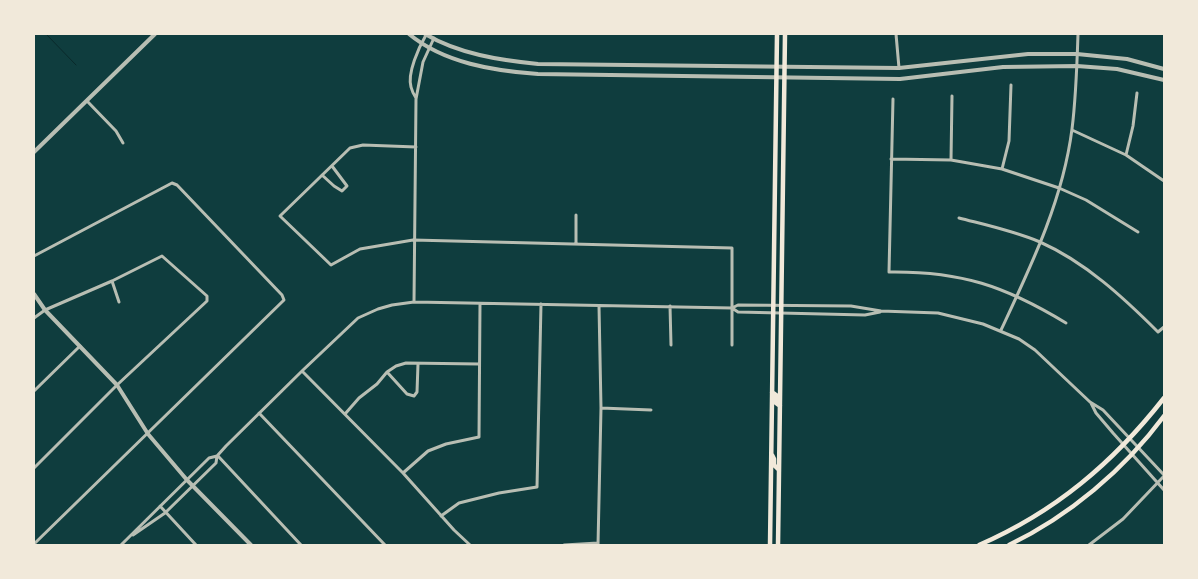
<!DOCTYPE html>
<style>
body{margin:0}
#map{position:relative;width:1198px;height:579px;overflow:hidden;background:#0f3d3e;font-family:Literata,serif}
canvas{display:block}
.frame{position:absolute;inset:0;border:35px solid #f1e9da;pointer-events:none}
</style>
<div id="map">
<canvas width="1198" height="579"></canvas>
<div class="frame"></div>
</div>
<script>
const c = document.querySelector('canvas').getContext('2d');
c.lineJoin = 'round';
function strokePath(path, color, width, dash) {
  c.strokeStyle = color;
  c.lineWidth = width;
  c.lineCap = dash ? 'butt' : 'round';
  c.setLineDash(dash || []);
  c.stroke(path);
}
strokePath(new Path2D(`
 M46 34 76 65`), '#0a2a2b', 1);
strokePath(new Path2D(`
 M896 34 899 68
 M416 98C414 95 412 91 411 87 407 73 419 47 426 35
 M893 99 889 272C961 271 1005 286 1066 323
 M87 101 116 131 123 143
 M1072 130 1126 155 1164 181
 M416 147 363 145 350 148 280 216 331 265 360 249 413 240 732 248V345
 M1126 155 1133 126 1137 93
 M891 159 951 160 1002 169 1059 188 1086 200 1138 232
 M951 160 952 96
 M1002 169 1009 141 1011 85
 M322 175 334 186 342 191 347 186 332 166
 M576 215V243
 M959 218C986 225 1014 231 1040 242 1085 262 1123 297 1158 332L1164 327
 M34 256 172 183 177 185 282 295 284 300 34 544
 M112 281 119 302
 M414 302 416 99 423 62 434 38
 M670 306 671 345
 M732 308 738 312 865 315 880 312
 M34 318 45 310 112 281 162 256 207 296V301L117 385 34 468
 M1001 330C1031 266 1063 200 1072 129 1076 98 1077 65 1078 34
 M302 371 403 473 454 530 470 545
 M387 372 407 394 414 396 417 392 418 364
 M34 391 80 346
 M1091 403 1096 413 1113 433 1164 490
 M601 408 651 410
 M259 413 385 545
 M345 414 359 398 377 384 387 372 396 366 406 363 479 364
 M218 456 301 545
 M403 473 428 451 446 444 479 437 480 304
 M160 506 196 545
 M441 516 459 503 499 493 537 487 541 304
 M133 535 165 513 216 463 217 456 226 446 302 371 358 318 378 309 392 305 414 302 732 308 738 305 851 306 881 311 938 313 983 324 1019 339 1035 350 1090 402 1103 410 1164 475
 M121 545 209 458 217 456
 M564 545 598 543
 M598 545 601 408 599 306
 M1089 545 1123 519 1164 476`), '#b8beb3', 3);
strokePath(new Path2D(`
 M409 34C444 63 494 71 538 74L900 79 1003 67 1077 66 1117 69 1164 80
 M425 34C459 54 499 60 538 64L899 68 1028 54H1077L1127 59 1164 69
 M34 152 155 34
 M34 294 45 310 117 385 148 434 187 480 251 545`), '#b8beb3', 4);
strokePath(new Path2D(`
 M979 545C1055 512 1113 463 1164 398
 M1009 545C1069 516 1124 470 1164 416`), '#f1e9da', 4.5);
strokePath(new Path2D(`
 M772 392 776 395V403L780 406
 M772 455 774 459V465L779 470
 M770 545 777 34
 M778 545 785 34`), '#f1e9da', 4.5);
</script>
